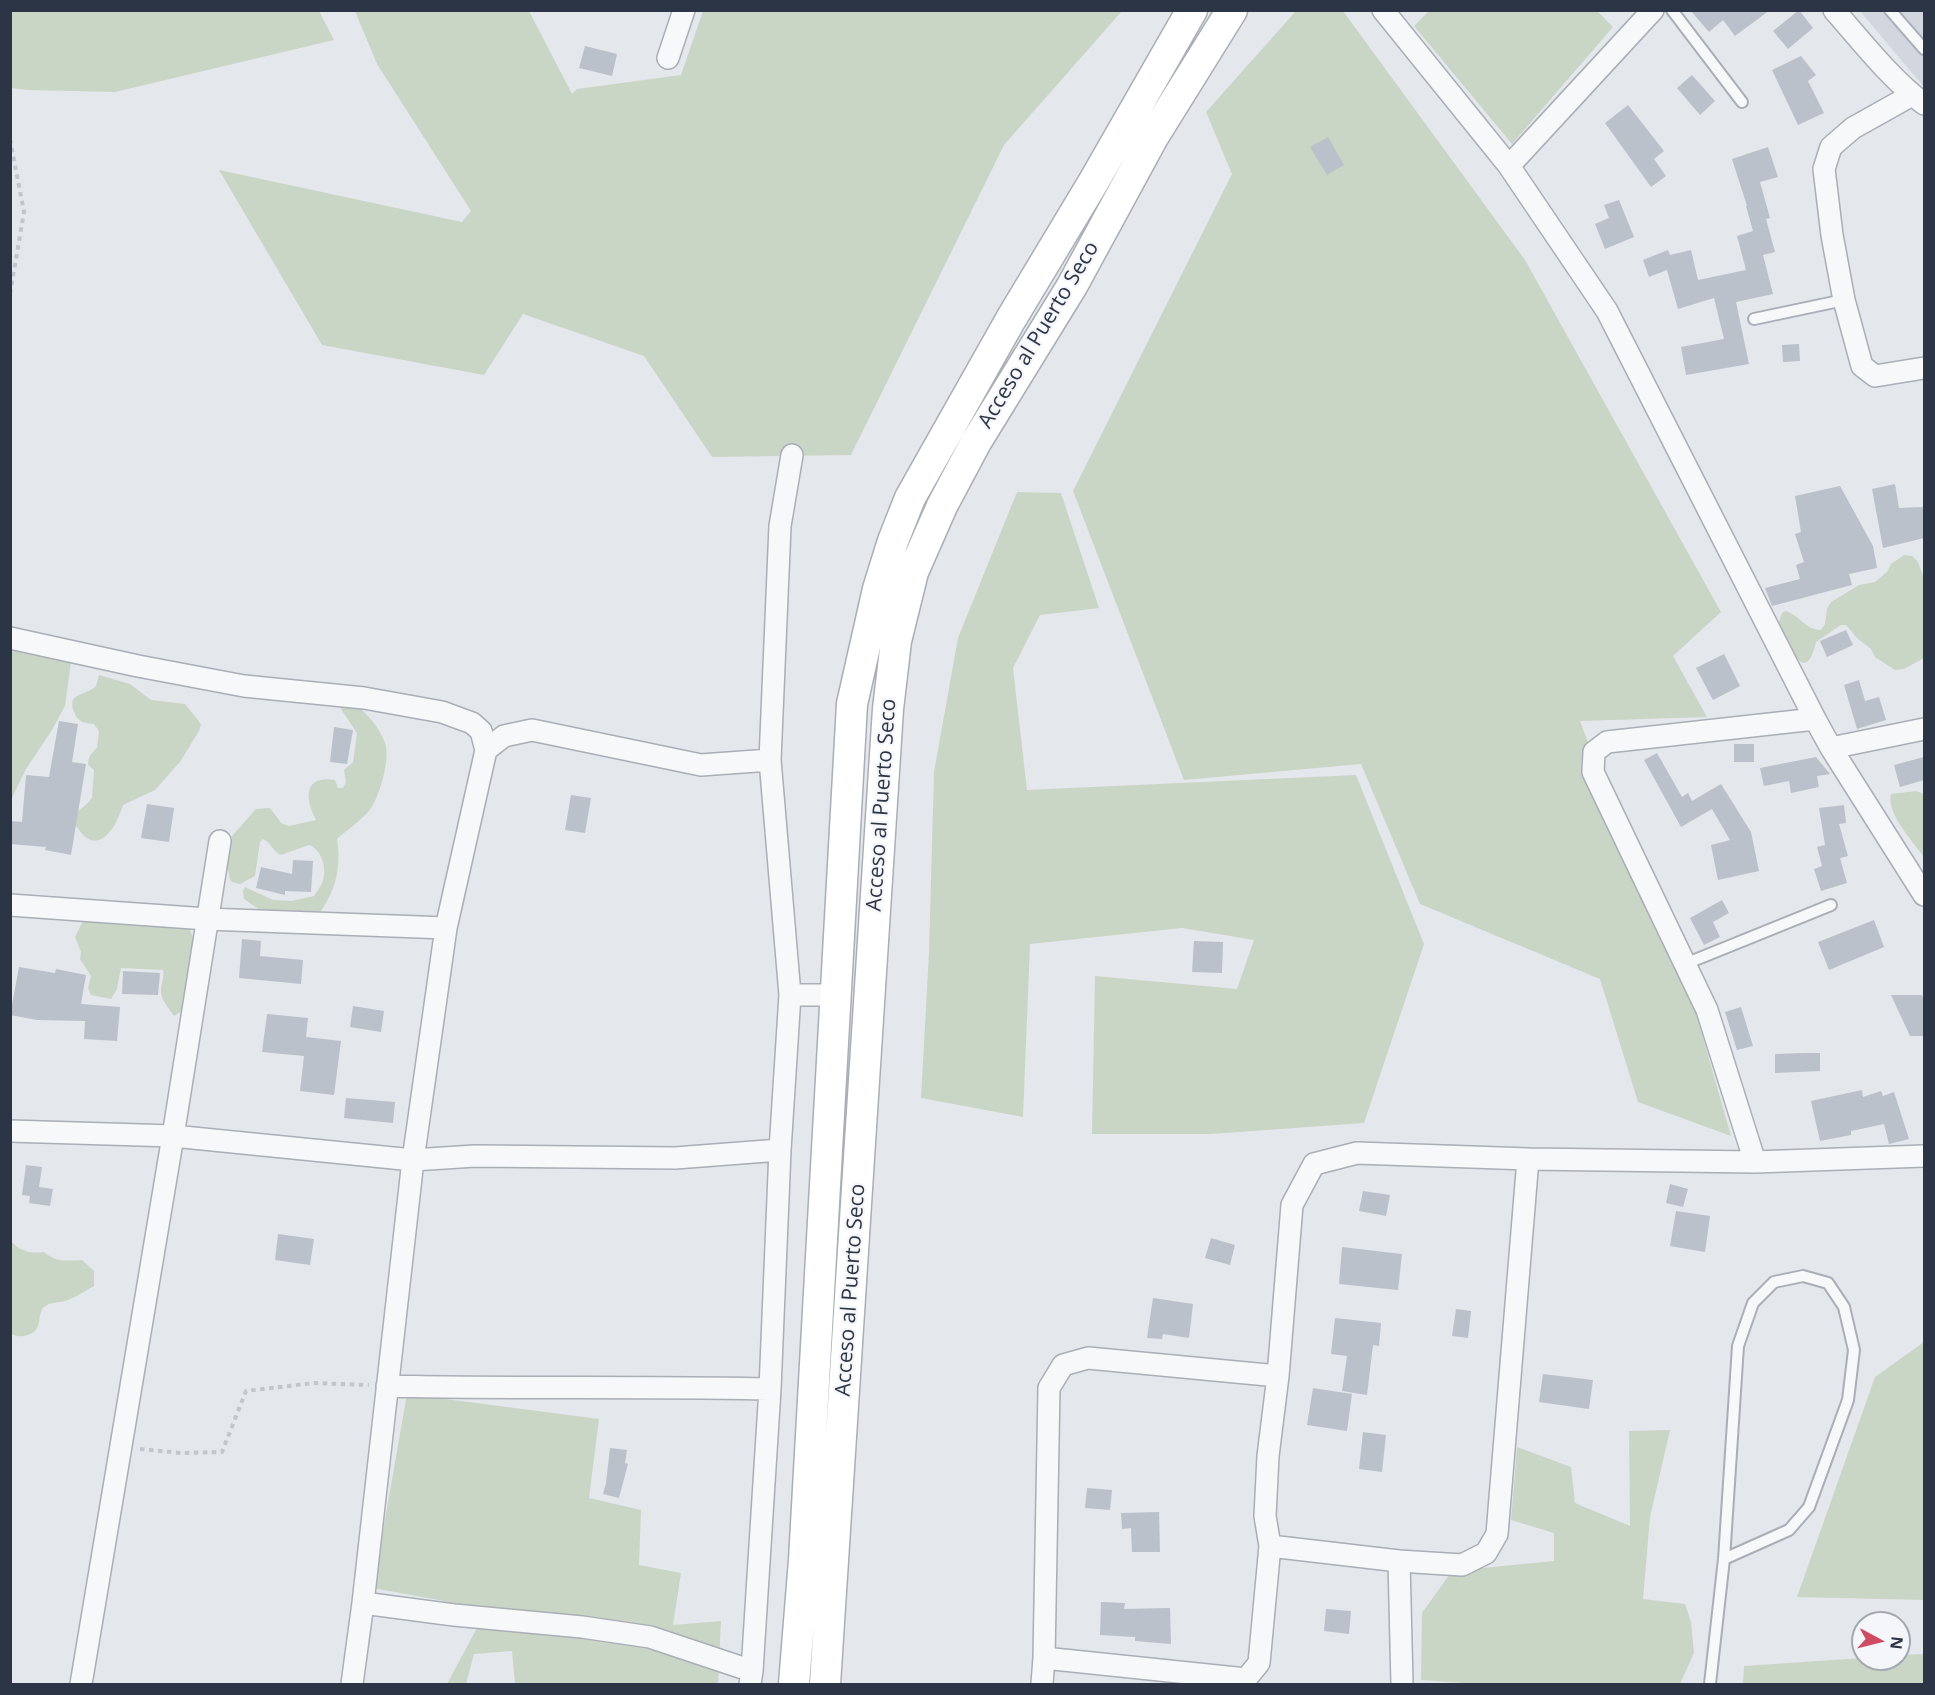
<!DOCTYPE html>
<style>
body{margin:0}
#map{position:relative;width:1935px;height:1695px;overflow:hidden;background:#e4e7ec;font-family:"Open Sans",sans-serif}
canvas{display:block}
.frame{position:absolute;inset:0;border:12px solid #2b3545;pointer-events:none}
.north{position:absolute;left:1851px;top:1611px;width:60px;height:60px;box-sizing:border-box;background:#f4f6f9;border:2px solid #a4a9b1;border-radius:50%;rotate:97deg;font-size:16px;font-weight:700;line-height:24px;text-align:center;color:#2b3545}
.north::after{content:'';display:block;margin:auto;width:21px;height:27px;background:#d04a61;clip-path:polygon(50% 0,100% 100%,50% 72%,0 100%)}
</style>
<div id="map">
<canvas width="1935" height="1695"></canvas>
<div class="frame"></div>
<div class="north">N</div>
</div>
<script>
const c = document.querySelector('canvas').getContext('2d');
c.lineJoin = 'round';
function fillPath(path, color) {
  c.fillStyle = color;
  c.fill(path, 'evenodd');
}
function strokePath(path, color, width, dash) {
  c.strokeStyle = color;
  c.lineWidth = width;
  c.lineCap = dash ? 'butt' : 'round';
  c.setLineDash(dash || []);
  c.stroke(path);
}
function label(font, color, halo, rows, align = 'center') {
  c.font = font + ' "Open Sans",sans-serif';
  c.lineWidth = 4.5;
  c.setLineDash([]);
  c.textBaseline = 'middle';
  c.strokeStyle = halo;
  c.fillStyle = color;
  for (const [text, x, y, turn = 0] of rows) {
    c.save();
    c.translate(x, y);
    c.rotate((+turn || 0) * Math.PI / 180);
    c.textAlign = isNaN(turn) ? turn : align;
    if (halo) c.strokeText(text, 0, 0);
    c.fillText(text, 0, 0);
    c.restore();
  }
}
fillPath(new Path2D(`
 M1860 11H1924V87L1923 86Z`), '#d2d6de');
fillPath(new Path2D(`
 M11 10 319 11 334 40 115 92 27 90 11 88Z
 M1596 10 1613 27 1512 144 1414 26 1429 11Z
 M355 11H529L572 94 577 89 681 75 703 11H1122L1004 145 851 455 712 457 644 356 523 314 484 375 322 345 219 170 462 222 471 211 377 64Z
 M1296 11H1343L1525 260 1721 612 1673 656 1707 717 1580 721 1627 846 1692 999 1731 1136 1638 1102 1600 979 1420 904 1361 764 1184 780 1073 491 1232 174 1206 112Z
 M1017 492 1061 493 1099 608 1040 615 1013 668 1027 790 1356 775 1424 944 1364 1123 1211 1134H1092L1095 976 1237 989 1254 940 1182 928 1030 944 1023 1117 921 1098 929 952 934 772 958 638Z
 M1904 555 1912 556 1918 562 1924 578V658L1904 669 1895 670 1875 657 1871 649 1857 638 1846 625H1841L1816 642C1805 691 1786 640 1779 622L1782 613 1786 611C1802 617 1804 629 1821 630L1825 624 1827 609 1831 602 1859 585 1875 582 1887 572 1891 564Z
 M11 646 71 662 65 706 52 730 26 769 11 800Z
 M99 675 130 684 151 700 185 704 201 724 199 731 180 762 155 790 123 805C119 819 104 853 84 836 80 832 76 825 71 820 77 809 85 808 92 798L94 770 88 765C88 757 91 753 97 748L99 731 94 724C85 723 79 723 75 714 65 692 84 697 96 686Z
 M354 703C367 714 379 726 385 743 391 758 379 799 369 811 360 821 347 830 337 839 342 867 335 894 317 916L266 914 244 899 243 891 245 887 273 900 291 901 314 896C316 892 320 888 322 883 328 871 322 849 309 845L281 855C273 852 271 842 263 839L260 842 255 876 240 884 232 882 230 879 225 859 226 847 232 836 256 809 268 808 271 809 281 823 289 826 316 820C305 799 303 775 335 780L338 788H343L346 782 344 770 353 762 357 733 341 709 342 705Z
 M1916 791 1924 794V857C1913 842 1886 813 1891 794Z
 M90 917 187 922 194 941 185 1004 182 1011 174 1016C169 1008 160 999 161 990 161 982 165 977 163 970L121 968 117 989 111 999 91 995 88 988 91 976 80 959 81 952 75 937 83 921Z
 M11 1241C19 1251 31 1254 44 1252 55 1262 67 1261 82 1260L94 1271V1286C85 1291 75 1298 65 1301 59 1303 52 1302 47 1305 38 1310 41 1318 38 1326 34 1337 19 1338 11 1334Z
 M1924 1342V1600L1797 1597 1875 1377Z
 M407 1394 599 1419 589 1498 641 1510 639 1565 681 1573 673 1625 721 1621 718 1684H515L512 1651 474 1654 466 1684H447L487 1609 373 1588Z
 M1670 1430 1650 1517 1643 1599 1685 1604 1691 1622 1694 1653 1680 1684H1477L1421 1680 1422 1613 1452 1571 1554 1561V1533L1511 1520 1517 1447 1571 1467 1575 1503 1630 1526 1629 1431Z
 M1924 1654V1684H1743L1744 1666 1863 1658 1899 1659V1655Z`), '#cad6c5');
fillPath(new Path2D(`
 M1690 10H1770L1735 36 1723 20 1709 32Z
 M1799 10 1813 28 1788 49 1773 31Z
 M585 46 617 54 612 76 579 68Z
 M1801 56 1816 75 1808 81 1824 113 1798 125 1772 70Z
 M1692 75 1715 101 1700 115 1677 88Z
 M1628 105 1664 151 1654 159 1666 176 1651 187 1605 123Z
 M1328 137 1344 165 1327 175 1310 147Z
 M1768 147 1778 177 1760 182 1770 218 1766 219 1775 252 1763 255 1773 294 1736 302 1749 364 1686 375 1681 347 1724 339 1714 298 1678 309 1667 270 1649 277 1643 260 1668 250 1670 255 1691 250 1698 280 1746 270 1737 236 1753 231 1746 206H1747L1732 159Z
 M1619 200 1634 237 1605 249 1595 224 1609 218 1604 205Z
 M1799 344 1800 361 1783 362 1782 345Z
 M1895 484 1899 508 1923 507 1924 538 1883 548 1872 489Z
 M1840 486 1873 546 1877 568 1849 574 1852 585 1772 606 1765 588 1800 579 1796 565 1804 562 1795 534 1801 532 1795 496Z
 M1846 630 1853 645 1827 657 1820 641Z
 M1724 654 1740 686 1713 700 1696 668Z
 M1859 680 1865 701 1879 697 1886 720 1857 729 1844 685Z
 M59 721 78 724 72 762 86 764 71 855 45 850 46 847 10 844V821L22 822 26 775 49 777Z
 M334 727 353 730 347 764 330 762Z
 M1734 744H1754V762H1734Z
 M1657 753 1682 797 1688 793 1692 801 1721 784 1751 832 1759 871 1718 880 1711 845 1730 840 1712 809 1681 827 1644 760Z
 M1816 757 1830 774 1817 776 1819 787 1791 793 1789 781 1764 786 1760 768Z
 M1924 757V780L1900 787 1894 765Z
 M571 795 591 798 585 833 565 830Z
 M147 804 174 808 169 842 141 838Z
 M1844 805 1846 823 1839 824 1848 856 1840 858 1847 883 1821 891 1814 869 1822 866 1817 847 1825 845 1819 808Z
 M293 860 313 861 311 892 285 891V895L256 888 261 867 292 874Z
 M1722 900 1729 913 1713 922 1720 937 1704 945 1690 918Z
 M1874 920 1884 947 1829 970 1818 942Z
 M242 939 261 941 260 956 303 960 301 984 239 978Z
 M1194 941 1223 942 1222 973 1192 972Z
 M19 967 55 973 56 969 86 975 81 1004 120 1007 117 1041 84 1039 85 1021 37 1020 10 1015Z
 M123 971 160 973 158 995 122 994Z
 M1891 995H1922L1924 1001V1036H1910Z
 M353 1006 384 1011 381 1032 350 1027Z
 M1741 1007 1753 1046 1737 1050 1725 1012Z
 M267 1014 308 1018 306 1037 341 1041 334 1095 300 1091 304 1056 262 1052Z
 M1804 1053H1820V1071L1775 1073V1054Z
 M1862 1090 1863 1097 1881 1091 1883 1096 1894 1092 1909 1139 1889 1144 1884 1124 1851 1131V1135L1820 1141 1811 1101Z
 M346 1098 395 1102 393 1123 344 1118Z
 M26 1165 42 1167 39 1187 53 1189 50 1206 29 1203 30 1196 22 1195Z
 M1670 1184 1688 1189 1683 1207 1666 1203Z
 M1363 1191 1390 1195 1386 1216 1359 1211Z
 M1676 1211 1710 1216 1705 1252 1670 1246Z
 M278 1234 314 1239 310 1265 275 1260Z
 M1211 1238 1235 1245 1230 1265 1205 1258Z
 M1342 1247 1402 1254 1398 1290 1339 1284Z
 M1153 1298 1193 1304 1189 1338 1163 1334 1162 1339 1147 1338Z
 M1456 1309 1471 1311 1468 1338 1452 1336Z
 M1335 1318 1381 1323 1379 1346 1373 1345 1367 1395 1342 1391 1347 1356 1331 1354Z
 M1543 1374 1593 1380 1589 1409 1539 1402Z
 M1313 1388 1352 1394 1347 1431 1307 1425Z
 M1363 1432 1386 1435 1382 1472 1359 1469Z
 M610 1448 627 1450 625 1463 628 1464 619 1498 603 1494 606 1483Z
 M1087 1488 1112 1490 1110 1510 1085 1508Z
 M1159 1512 1160 1552H1132L1131 1528 1122 1529 1121 1513Z
 M1101 1602 1125 1603 1124 1609 1170 1608 1171 1644 1135 1641V1637L1100 1635Z
 M1326 1609 1351 1611 1349 1634 1324 1631Z`), '#bbc1ca');
const lane = new Path2D(`
 M1672 10 1742 102
 M1890 10 1924 49
 M1754 319 1844 300
 M1685 964 1831 905
 M1710 1684 1724 1559 1738 1346 1753 1303 1774 1282 1803 1276 1828 1283 1844 1307 1854 1350 1848 1400 1809 1507 1789 1530 1724 1559`);
const street = new Path2D(`
 M1383 10 1509 166 1607 311 1815 719 1831 748 1924 895
 M1834 10C1863 43 1890 78 1924 104
 M668 58 684 10
 M1912 95 1853 128 1831 147 1824 169 1832 235 1844 300 1862 366 1875 376 1924 368
 M1509 166 1653 10
 M10 638 138 666 244 686 364 698 442 712 472 723 481 731 486 750
 M1831 748 1924 729
 M10 905 207 919 446 928
 M790 995H836
 M10 1131 173 1136 413 1160 475 1156 675 1158 780 1150
 M1755 1162 1707 1010 1593 772 1594 752 1607 742 1815 719
 M387 1386C515 1389 642 1386 770 1389
 M1270 1546 1399 1561 1402 1684
 M1399 1561 1462 1565 1486 1553 1497 1534 1528 1159
 M363 1603 454 1615 582 1627 650 1637 752 1671
 M1044 1658 1246 1679 1259 1663 1270 1546 1265 1516 1268 1456 1278 1376 1292 1205 1314 1164 1357 1153 1528 1159 1755 1162 1924 1156
 M81 1684 173 1136 220 841
 M352 1684 363 1603 413 1160 446 928 486 750 504 736 532 730 701 765 770 760
 M750 1684 752 1671 770 1389 780 1150 790 995 770 760 780 526 792 455
 M1042 1684 1044 1658 1049 1388 1063 1365 1088 1358 1278 1376`);
const secondary = new Path2D(`
 M794 1684 804 1560 852 704 878 589 893 541 910 498 1011 319 1094 181 1192 10
 M825 1684 888 709 896 641 913 572 942 506 976 442 1072 286 1153 137 1232 10`);
strokePath(lane, '#a9aeb7', 14);
strokePath(street, '#a9aeb7', 24);
strokePath(secondary, '#a9aeb7', 33);
strokePath(new Path2D(`
 M10 139 24 212 10 294
 M140 1449 181 1453 222 1452 246 1391 314 1383 369 1385`), '#c2c5cb', 4, [4.5, 4.5]);
strokePath(lane, '#f7f8fa', 10);
strokePath(street, '#f7f8fa', 21);
strokePath(secondary, '#fff', 30);
label('21px', '#2b3545', '#f4f6f9', [
 ["Acceso al Puerto Seco",1039,335,-59],
 ["Acceso al Puerto Seco",882,805,-86],
 ["Acceso al Puerto Seco",851,1290,-86]
]);
</script>
